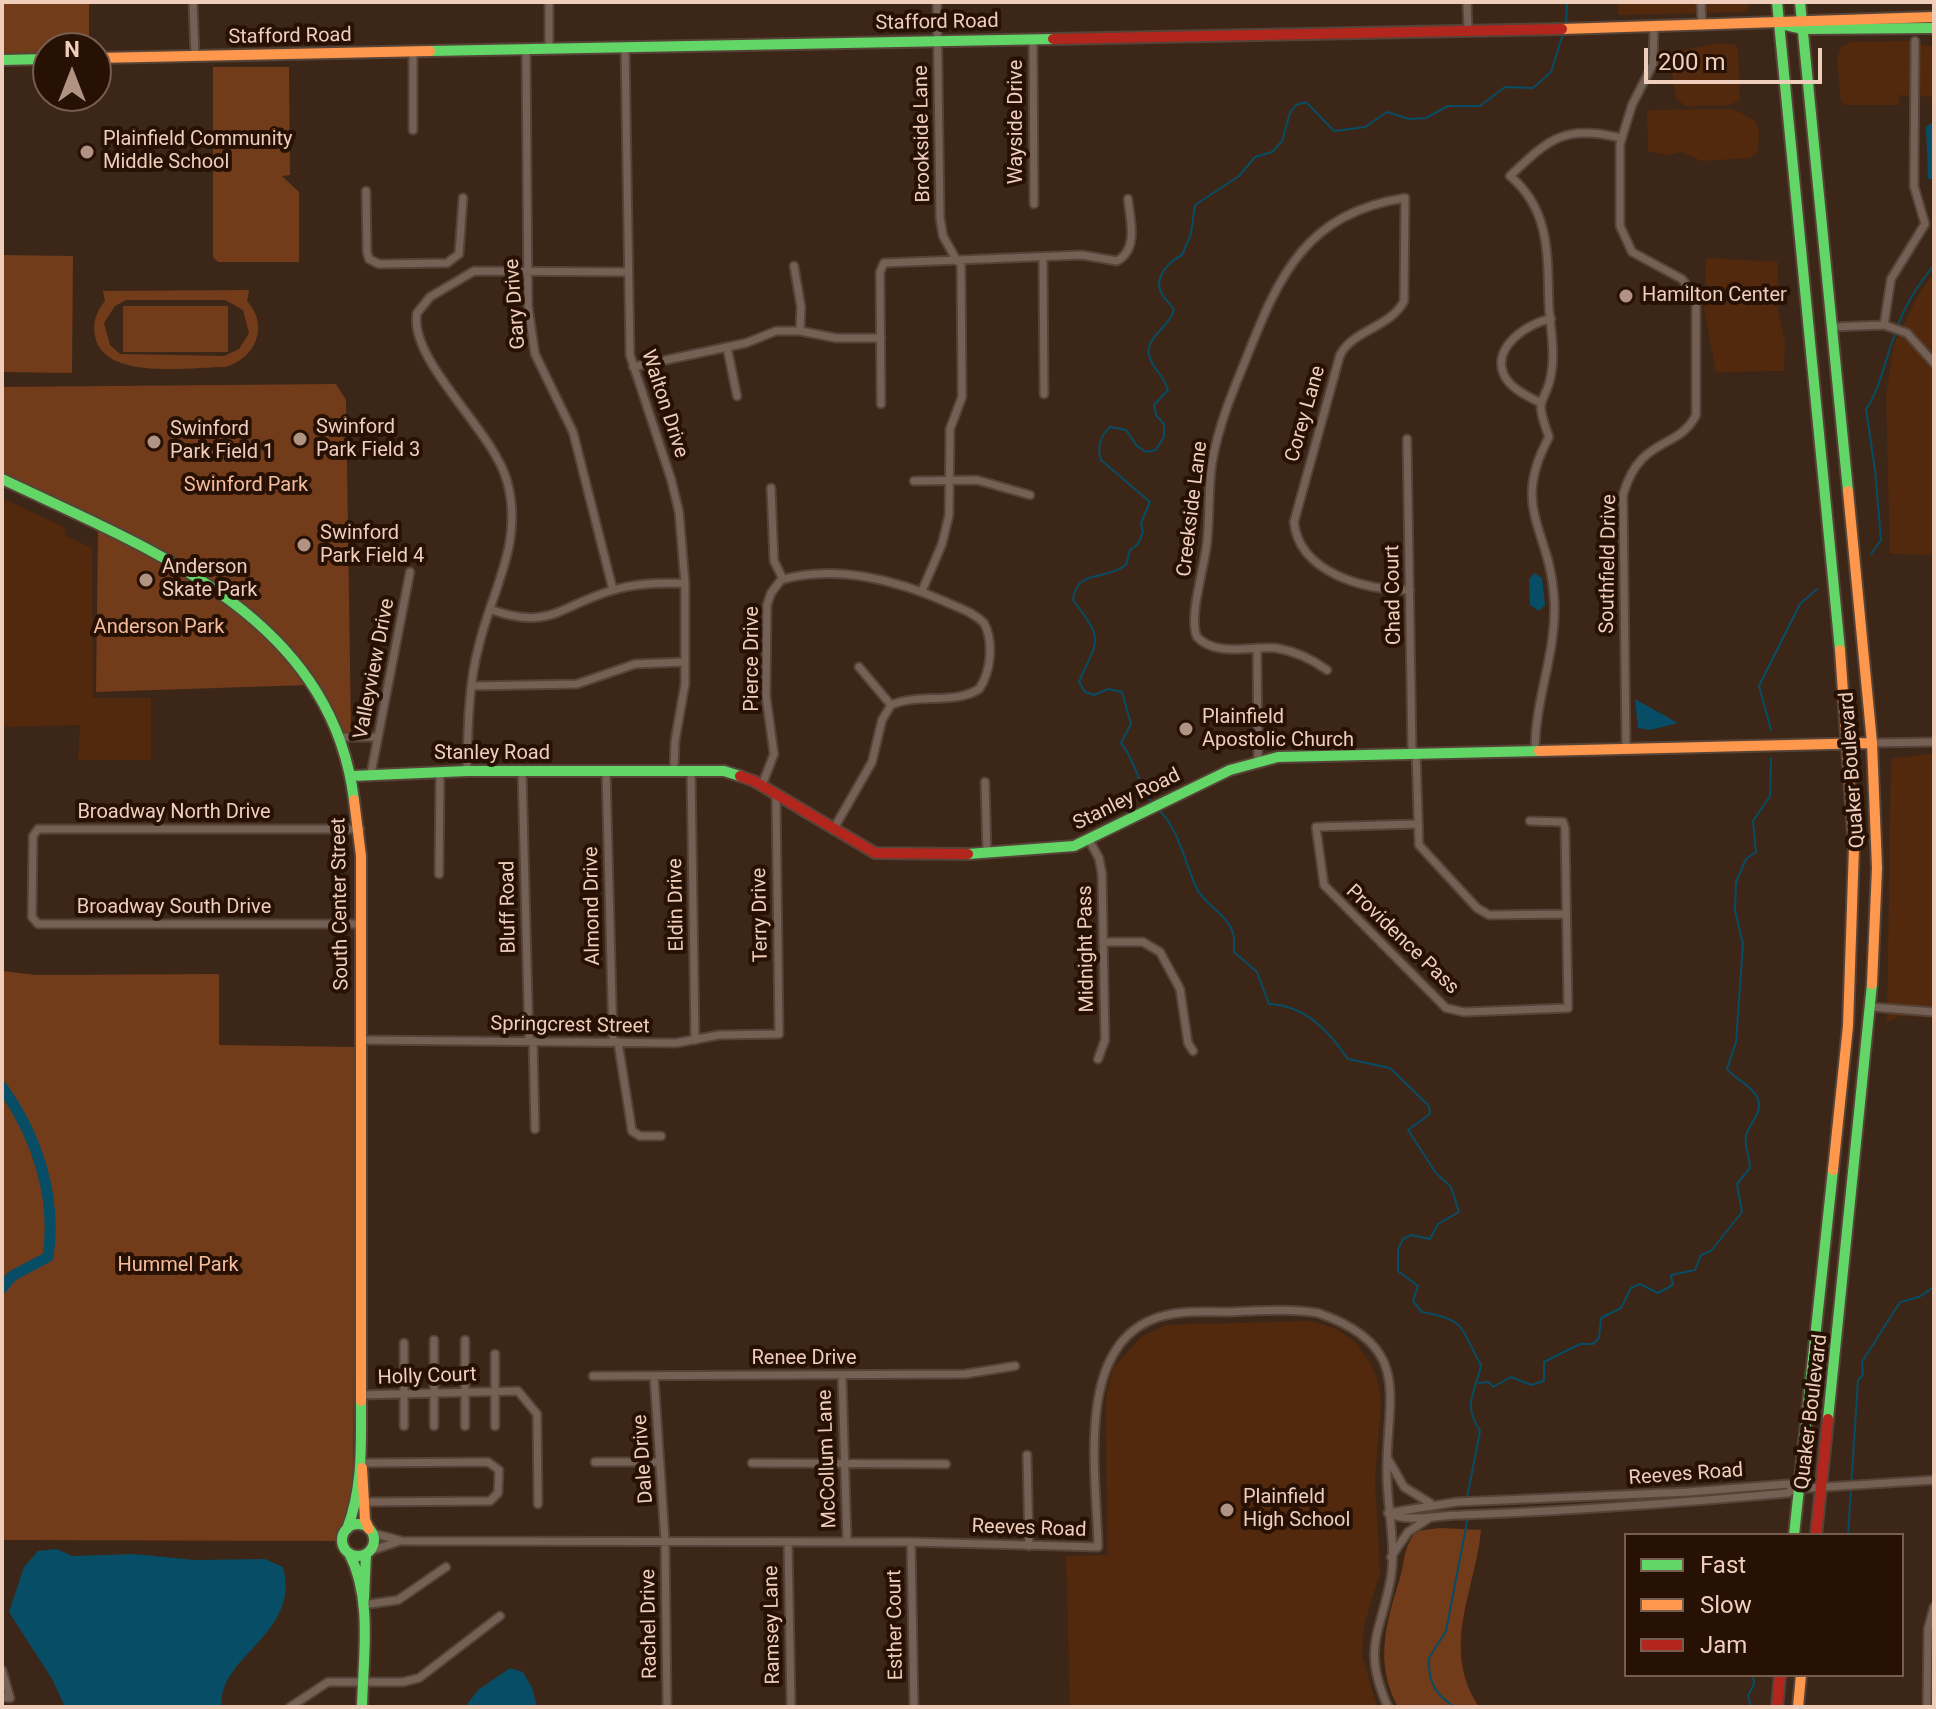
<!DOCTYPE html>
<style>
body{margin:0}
#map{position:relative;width:1936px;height:1709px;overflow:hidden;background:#3c2618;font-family:Roboto,sans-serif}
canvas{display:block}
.frame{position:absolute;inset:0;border:4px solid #efcebc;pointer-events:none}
.legend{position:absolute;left:1624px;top:1533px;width:280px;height:144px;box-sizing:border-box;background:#271104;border:2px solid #775d4e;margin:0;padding:10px 14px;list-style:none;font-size:24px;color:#efcebc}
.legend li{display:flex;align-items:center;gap:16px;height:40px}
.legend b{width:40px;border:2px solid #775d4e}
.north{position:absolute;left:32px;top:32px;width:80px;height:80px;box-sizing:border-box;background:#271104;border:2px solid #775d4e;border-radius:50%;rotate:0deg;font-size:22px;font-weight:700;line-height:32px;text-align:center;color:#efcebc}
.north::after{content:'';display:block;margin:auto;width:28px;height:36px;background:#b09383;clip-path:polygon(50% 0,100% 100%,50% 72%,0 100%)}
.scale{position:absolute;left:1644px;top:48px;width:178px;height:36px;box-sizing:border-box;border:4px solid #efcebc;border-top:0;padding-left:10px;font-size:24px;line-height:28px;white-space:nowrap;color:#efcebc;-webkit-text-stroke:6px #271104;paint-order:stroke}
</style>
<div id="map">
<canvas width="1936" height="1709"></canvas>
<div class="frame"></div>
<ul class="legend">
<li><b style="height:10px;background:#63d668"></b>Fast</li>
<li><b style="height:10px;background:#ff974d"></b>Slow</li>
<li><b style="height:10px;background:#b3261e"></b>Jam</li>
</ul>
<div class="north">N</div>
<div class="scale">200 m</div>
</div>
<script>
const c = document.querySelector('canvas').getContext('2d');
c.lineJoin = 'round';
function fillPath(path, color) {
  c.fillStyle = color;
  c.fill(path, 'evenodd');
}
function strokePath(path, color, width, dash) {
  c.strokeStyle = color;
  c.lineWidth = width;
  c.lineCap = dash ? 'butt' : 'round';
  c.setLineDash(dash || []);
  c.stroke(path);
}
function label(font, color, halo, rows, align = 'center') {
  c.font = font + ' Roboto,sans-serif';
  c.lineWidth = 8;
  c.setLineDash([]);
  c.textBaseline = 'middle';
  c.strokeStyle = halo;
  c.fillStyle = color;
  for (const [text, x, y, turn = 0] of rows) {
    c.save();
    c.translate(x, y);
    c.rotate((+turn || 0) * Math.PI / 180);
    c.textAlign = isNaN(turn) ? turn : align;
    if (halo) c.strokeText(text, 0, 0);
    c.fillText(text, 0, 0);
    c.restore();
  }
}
fillPath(new Path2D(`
 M1617 2H1750L1747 12 1618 15Z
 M1907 41 1934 47V97L1900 95 1899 105H1846L1841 102 1837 59 1841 47 1850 42Z
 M1714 44H1734L1738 49 1740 99 1731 105 1685 106 1676 98 1668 53Z
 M1734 109 1755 121 1759 132 1758 151 1750 158 1702 161 1681 152 1668 155 1648 151 1647 110Z
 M1706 258 1778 262 1777 306 1785 342 1784 371 1716 372 1704 310Z
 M1934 272V555L1890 554 1886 397 1893 347 1918 295Z
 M6 500 66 528 64 535 92 548 93 698H151V760H78L80 725 2 727V501Z
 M1934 753V1018L1900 1016 1887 1022 1891 759Z
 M1310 1321 1337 1329 1355 1342 1371 1364 1379 1385 1381 1402 1375 1480 1380 1573 1364 1625 1362 1655 1377 1707H1070L1066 1556 1107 1555 1106 1397 1113 1368 1141 1337 1166 1325Z`), '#52290d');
fillPath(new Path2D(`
 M2 2H89V48H48V59L2 60Z
 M213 67H289L290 175 282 176 299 192V262H218L213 257Z
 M2 255 73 256 72 373 2 372Z
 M249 290 247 301C270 326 255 359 225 367 190 367 103 381 95 336 92 322 97 311 105 301L103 291ZM126 300H225L243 310 249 333 239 349 224 356 120 354 110 345 104 323 115 306Z
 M123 306H228V352H123Z
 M336 384 346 400 351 731 339 737 316 689 262 624 307 685 96 692 98 531 202 579 2 480V387Z
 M2 971 36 975 219 974V1045L357 1047 353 1485 341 1541 2 1540Z
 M1440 1528 1481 1530C1475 1593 1440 1647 1479 1707H1398C1374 1663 1386 1623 1400 1578 1406 1558 1402 1551 1416 1531Z`), '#723c1b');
fillPath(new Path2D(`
 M1934 121V179H1928L1926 127Z
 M1534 573 1542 578 1545 605 1539 611 1530 605 1529 580Z
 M1635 699 1678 723 1650 730 1638 728Z
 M57 1549 72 1556 134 1554 195 1560 265 1559 283 1567C302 1634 216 1657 222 1707H65L52 1679 9 1612 24 1567 38 1551Z
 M510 1668 523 1672 532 1688 537 1707H465L478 1690Z`), '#064d65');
strokePath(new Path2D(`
 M1566 24 1567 2
 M1897 328C1907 300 1918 286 1934 265
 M1871 554 1881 540 1875 470 1866 409C1878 395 1887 354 1895 334
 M1771 730 1759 686 1800 604 1817 589
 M1152 802C1137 783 1136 761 1121 743L1131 724 1122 692 1108 689 1094 695 1085 692 1079 682C1098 638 1105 642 1073 600 1077 568 1103 582 1126 565L1130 550 1138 544 1143 532 1141 523 1150 502 1101 460C1097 448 1100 436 1110 427L1126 430 1137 446 1146 452 1156 450 1164 437V424L1156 415 1154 405 1168 390C1165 376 1152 369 1149 355 1145 337 1170 327 1174 310 1170 303 1165 300 1162 294 1152 278 1170 261 1182 255L1191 234 1195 205 1239 176 1255 157 1272 152 1282 141 1290 113 1296 105 1306 102 1334 131 1365 127 1387 112 1409 119 1426 118 1448 106H1480L1505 87 1533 88 1551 72 1563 34
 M1159 810C1180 831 1184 862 1197 889 1205 905 1227 914 1233 933 1235 938 1234 947 1234 952L1257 972 1269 1004C1306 1006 1328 1030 1348 1059L1390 1068 1429 1106 1430 1114 1408 1130 1436 1173 1451 1187 1459 1212 1438 1224 1430 1239 1411 1235 1403 1239 1398 1250V1271L1418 1286 1413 1301 1422 1312C1468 1320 1460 1329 1481 1365 1475 1395 1462 1402 1480 1431L1467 1498
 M1479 1383 1489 1382 1493 1387 1511 1377 1531 1385 1544 1381V1362L1580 1344H1593L1599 1338 1601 1318 1621 1308 1631 1288 1640 1284 1658 1293 1673 1285 1671 1275 1695 1270 1701 1255 1711 1251 1742 1212 1737 1184 1750 1168C1750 1157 1744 1146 1746 1136 1749 1122 1766 1112 1756 1095 1749 1084 1735 1079 1727 1069L1736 1042 1743 944 1735 910 1736 882 1746 859 1756 852 1753 821 1770 796 1771 758
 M1848 1535 1858 1380 1863 1375 1862 1362 1900 1302 1919 1297 1934 1287
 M1455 1707C1435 1695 1428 1682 1429 1658L1446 1631 1468 1517
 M1751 1707 1748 1696 1754 1684 1753 1675`), '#064d65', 2);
strokePath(new Path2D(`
 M2 1087C37 1136 57 1197 48 1257L12 1276 2 1288`), '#064d65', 11);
const street = new Path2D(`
 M193 2 195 56
 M549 2V48
 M937 2 940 218 943 236 957 261
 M1467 2 1468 29
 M1701 2 1702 26
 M1033 40 1034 204
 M625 47 630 355 671 479 679 512 685 583V684L675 741 674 769
 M526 49 528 306 535 354 573 432 613 590
 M413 130V52
 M366 191 367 252 369 259 379 264 447 263 459 254 463 198
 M1043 259 1044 394
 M794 266 801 307 800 331
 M1884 325 1907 333 1934 363
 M1831 327 1884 325 1891 279 1925 224 1914 186 1915 41
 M727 347 737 396
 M633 367 746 343 776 331H800L836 338H881
 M1539 402C1527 396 1510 388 1504 375 1491 347 1529 322 1551 319
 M881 404 880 272 884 263 1082 255 1117 261C1139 249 1130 220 1128 199
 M1407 439 1412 752
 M914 481 977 480 1030 495
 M771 488 774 561 783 579
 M922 591 942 544 949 515 950 429 962 397 961 261
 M492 610C550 630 558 607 610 591 634 583 660 583 685 583
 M1257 648 1258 761
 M859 667 891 705
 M1327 670C1312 659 1294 651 1276 648 1251 646 1216 657 1197 637 1188 617 1205 566 1207 542 1210 516 1208 489 1212 463 1218 427 1232 393 1246 359 1279 275 1306 213 1405 198L1404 301C1390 328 1354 329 1340 355L1294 522C1299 573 1366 591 1410 590
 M472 686 577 684 635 664 685 662
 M339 737H378
 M1872 743 1934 742
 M1626 747 1623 495C1640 435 1678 451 1696 415V299L1682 279 1632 252 1620 226V144L1632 105 1653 64 1654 27
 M1535 750C1535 697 1558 650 1554 597 1550 529 1510 509 1549 437 1531 389 1548 408 1552 368 1555 348 1550 327 1549 307 1547 259 1552 211 1510 176 1551 137 1564 125 1622 138
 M1416 752 1419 845 1477 908 1489 915 1565 914
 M606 770 613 1042
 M691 770 695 1040
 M467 771C468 729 468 686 479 645 493 587 524 542 507 481 493 430 408 360 417 313L430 297 474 271 627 272
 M522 772 529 1041
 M371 773 410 572
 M985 782 987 854
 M762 785 774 754 766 696 767 605 771 593 781 580C834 564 897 580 946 602 959 608 973 612 984 623 994 642 991 672 979 689 954 705 918 693 891 705
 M1417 824 1316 827 1324 885 1446 1008 1464 1012 1568 1008 1565 828 1563 822 1530 821
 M833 830 872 762 882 720 891 705
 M1089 840 1099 858 1102 874 1105 1040 1098 1059
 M439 874 440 772
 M360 924H38L32 917 33 836 38 829H360
 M1103 942H1143L1160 952 1180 989 1188 1043 1193 1051
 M1871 1007 1934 1012
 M361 1040 676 1043 719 1035 779 1034 776 795
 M533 1041 535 1129
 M618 1042 632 1131 640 1136H661
 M465 1340V1426
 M495 1354V1426
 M842 1375 847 1541
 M593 1376 965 1374 1015 1366
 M654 1376 665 1540 667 1707
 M360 1395 518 1391 537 1414 538 1504
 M404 1426V1343
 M434 1426V1340
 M1027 1455 1029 1546
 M1388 1459 1404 1487 1430 1503
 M595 1462H660
 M361 1463 488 1462 499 1470 498 1493 490 1501 365 1502
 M752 1463 946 1464
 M1388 1513C1406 1523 1439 1515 1460 1515 1569 1511 1679 1503 1788 1493L1794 1489 1934 1480
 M1388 1513 1457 1502 1688 1492 1788 1484 1794 1489
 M372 1533 402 1541 911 1542 1098 1547C1097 1476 1073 1344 1159 1317 1181 1310 1204 1312 1226 1312 1257 1311 1288 1308 1318 1313 1418 1347 1384 1402 1387 1479 1388 1510 1396 1547 1391 1577 1381 1634 1361 1646 1388 1707
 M788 1542 791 1707
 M911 1542 914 1707
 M370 1551 400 1541
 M1391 1557 1408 1532 1431 1517
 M362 1605 398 1600 446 1567
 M2 1670 10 1698 2 1697
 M290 1707 328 1682H403L419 1678 500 1616
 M1927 1707 1928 1629 1934 1607`);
const fast = new Path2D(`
 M1777 2 1840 650
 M1800 2 1848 491
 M1781 24 1803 29 1934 28
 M430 51 1053 39
 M2 60 48 59
 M2 479C149 549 331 615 354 800
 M352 776 467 771H724L740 776
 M968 854 1074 846 1230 770 1278 757 1539 751
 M1828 1419 1872 984
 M342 1540a16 16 0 1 1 32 0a16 16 0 1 1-32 0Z
 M347 1529C363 1488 361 1444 361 1401
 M1794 1535 1833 1170
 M349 1553C373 1599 363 1657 362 1707
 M364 1599 366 1554`);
const slow = new Path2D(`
 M1562 29 1934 17
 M96 58 430 51
 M1848 491 1872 743 1877 868 1872 984
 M1539 751 1872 743
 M354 800 361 856V1401
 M1833 1170 1848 1026 1854 847 1840 650
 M362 1468 365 1520 369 1529
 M1798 1707 1801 1675`);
const jam = new Path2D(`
 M1053 39 1562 29
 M740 776 754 781 875 853 968 854
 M1816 1535 1828 1419
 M1777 1707 1780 1675`);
strokePath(street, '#564337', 11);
strokePath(fast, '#564337', 14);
strokePath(slow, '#564337', 14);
strokePath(jam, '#564337', 14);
strokePath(street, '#746054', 7);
strokePath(fast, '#63d668', 10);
strokePath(slow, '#ff974d', 10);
strokePath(jam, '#b3261e', 10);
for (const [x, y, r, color] of [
 [87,152,8,"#b09383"],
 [1626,296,8,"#b09383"],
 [300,439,8,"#b09383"],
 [154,442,8,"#b09383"],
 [304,545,8,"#b09383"],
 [146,580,8,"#b09383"],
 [1186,729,8,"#b09383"],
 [1227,1510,8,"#b09383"]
]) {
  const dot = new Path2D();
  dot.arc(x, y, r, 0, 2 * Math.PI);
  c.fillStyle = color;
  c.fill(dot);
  strokePath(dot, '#271104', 3);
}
label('20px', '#efcebc', '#271104', [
 ["Stafford Road",937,23,-1],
 ["Stafford Road",290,37,-1],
 ["Wayside Drive",1017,122,-90],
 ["Brookside Lane",923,134,-91],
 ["Gary Drive",516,304,-94],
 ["Walton Drive",664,404,72],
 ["Corey Lane",1306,414,-74],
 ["Creekside Lane",1193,509,-83],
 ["Southfield Drive",1609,564,-89],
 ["Chad Court",1394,595,-91],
 ["Pierce Drive",753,659,-90],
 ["Valleyview Drive",375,669,-79],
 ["Stanley Road",492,754],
 ["Quaker Boulevard",1853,770,-94],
 ["Stanley Road",1127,800,-26],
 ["Broadway North Drive",174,813],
 ["South Center Street",341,904,-91],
 ["Eldin Drive",677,905,-91],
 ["Almond Drive",593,906,-91],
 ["Bluff Road",509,907,-91],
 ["Broadway South Drive",174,908],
 ["Terry Drive",761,915,-91],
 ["Providence Pass",1402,940,44],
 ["Midnight Pass",1087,949,-91],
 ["Springcrest Street",570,1026,1],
 ["Renee Drive",804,1359],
 ["Holly Court",427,1377,-2],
 ["Quaker Boulevard",1812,1412,-83],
 ["Dale Drive",644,1459,-94],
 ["McCollum Lane",828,1459,-92],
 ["Reeves Road",1686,1475,-4],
 ["Reeves Road",1029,1529,2],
 ["Rachel Drive",650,1624,-91],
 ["Ramsey Lane",773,1625,-91],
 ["Esther Court",896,1625,-91]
]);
label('20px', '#efcebc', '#271104', [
 ["Plainfield Community",103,140],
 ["Middle School",103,163],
 ["Hamilton Center",1642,296],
 ["Swinford",316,428],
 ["Park Field 3",316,451],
 ["Swinford",170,430],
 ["Park Field 1",170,453],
 ["Swinford",320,534],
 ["Park Field 4",320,557],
 ["Anderson",162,568],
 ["Skate Park",162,591],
 ["Plainfield",1202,718],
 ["Apostolic Church",1202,741],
 ["Plainfield",1243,1498],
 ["High School",1243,1521]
], 'left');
label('20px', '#f5bc9d', '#271104', [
 ["Swinford Park",246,486],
 ["Anderson Park",159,628],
 ["Hummel Park",178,1266]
]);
</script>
